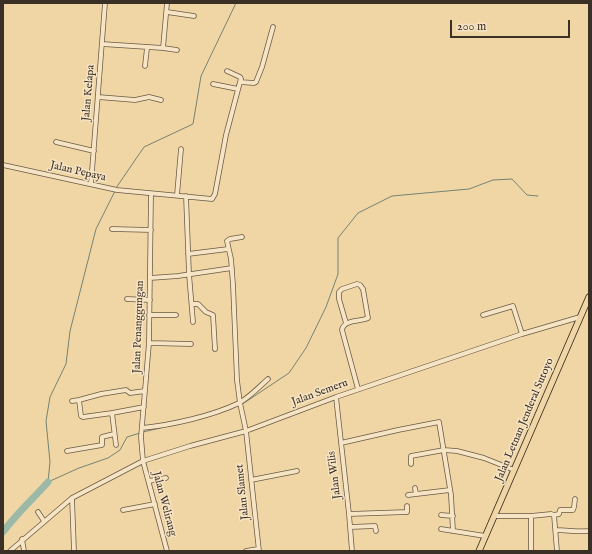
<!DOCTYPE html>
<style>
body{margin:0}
#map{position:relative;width:592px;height:554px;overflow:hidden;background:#f1d6a5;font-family:"IM FELL English",serif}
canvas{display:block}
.frame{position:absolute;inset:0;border:4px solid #3b3026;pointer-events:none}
.scale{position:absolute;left:450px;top:20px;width:120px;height:18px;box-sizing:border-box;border:2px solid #3b3026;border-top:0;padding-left:5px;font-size:12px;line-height:14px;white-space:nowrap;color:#3b3026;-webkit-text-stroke:3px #f6e4c4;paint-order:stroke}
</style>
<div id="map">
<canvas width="592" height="554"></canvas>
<div class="frame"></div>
<div class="scale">200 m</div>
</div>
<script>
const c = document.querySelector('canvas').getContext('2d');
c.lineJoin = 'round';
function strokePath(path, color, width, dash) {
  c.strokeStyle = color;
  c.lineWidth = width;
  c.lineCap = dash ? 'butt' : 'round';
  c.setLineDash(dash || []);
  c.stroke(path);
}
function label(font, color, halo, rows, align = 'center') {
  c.font = font + ' "IM FELL English",serif';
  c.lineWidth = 3;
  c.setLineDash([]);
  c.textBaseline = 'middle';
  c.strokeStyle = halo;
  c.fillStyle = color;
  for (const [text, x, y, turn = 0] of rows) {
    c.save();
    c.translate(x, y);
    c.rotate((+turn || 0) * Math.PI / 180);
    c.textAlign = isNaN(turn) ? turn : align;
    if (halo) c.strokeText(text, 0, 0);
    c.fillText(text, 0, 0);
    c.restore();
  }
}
strokePath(new Path2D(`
 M116 188 144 147 193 124 201 76 236 3
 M241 405 289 373 306 348 326 307 338 274V238L358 213 392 196 469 189 493 180 512 179 527 195 538 196
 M143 432 165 427
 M48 482 79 468 108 458 120 450 127 437 140 433
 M48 482 50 462 46 421 50 397 66 364 70 331 96 229 115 191`), '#758273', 1);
strokePath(new Path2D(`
 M3 532C16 514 33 499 48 482`), '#9bb9a6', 7);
const minor = new Path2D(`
 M167 12 194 16
 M102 44 163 48 177 50
 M163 48 167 3
 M145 66 147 48
 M227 71 240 77 241 79 240 82
 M213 84 238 89
 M98 97 135 100 149 97 161 100
 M56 142 94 151
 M3 165 117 190 212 199 215 194 226 135 240 82 254 83 256 82 262 67 273 27
 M91 184 105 3
 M151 194 149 343 141 437 143 461 167 551
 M177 195 181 149
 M186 196 189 274 193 322
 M112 229 151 230
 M242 237 230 239 227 241 231 259 233 285 237 380 240 403 246 431 259 551
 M188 254 228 249
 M150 278 178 276 232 268
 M127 299 150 300
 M192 304H198L206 312 213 315 215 349
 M149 315H176
 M483 315 513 306 522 334
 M346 323 339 299V292L342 289 357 284 360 285 363 289 368 318C360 322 344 319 342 330L358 389
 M149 343 191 344
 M336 397 349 514 352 551
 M79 400 101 394 126 390 130 393 145 391
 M72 401 79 400 81 416 83 417 112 413
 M142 428C172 425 212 416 239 403 250 397 259 387 268 379
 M341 443 398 430 439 422 451 495 453 531
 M116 445 112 413 144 407
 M67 451 102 445V437L114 434
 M411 464V456L444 450 457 451 484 458 514 470
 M251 480 297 471
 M149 481 166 478
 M415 488 416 494
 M408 495 450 490
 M72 498 74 551
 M123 510 155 504
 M38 512 44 521
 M349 514 407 512V506
 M441 515 453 516
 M554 515 559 514 560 510H573L574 507 575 499
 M494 516H531V551
 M531 516 551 514 554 515 557 551
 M350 527 375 526 376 531
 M441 529 485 536
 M556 530C567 530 577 532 589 531
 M22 539 24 551
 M10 551 72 498 143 461 190 446 246 431 336 397 522 334 580 317
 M246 551 258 549`);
const major = new Path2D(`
 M479 551 589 297`);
strokePath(minor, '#685a46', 5.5);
strokePath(major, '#3b3026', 7);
strokePath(minor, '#f6e4c4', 4);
strokePath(major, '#f1d6a5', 5.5);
label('11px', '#3b3026', '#f6e4c4', [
 ["Jalan Kelapa",89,93,-85],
 ["Jalan Pepaya",78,172,13],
 ["Jalan Penanggungan",139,327,-88],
 ["Jalan Semeru",320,393,-20],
 ["Jalan Letnan Jenderal Sutoyo",525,420,-67],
 ["Jalan Wilis",335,475,-97],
 ["Jalan Slamet",243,492,-96],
 ["Jalan Welirang",164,504,75]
]);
</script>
